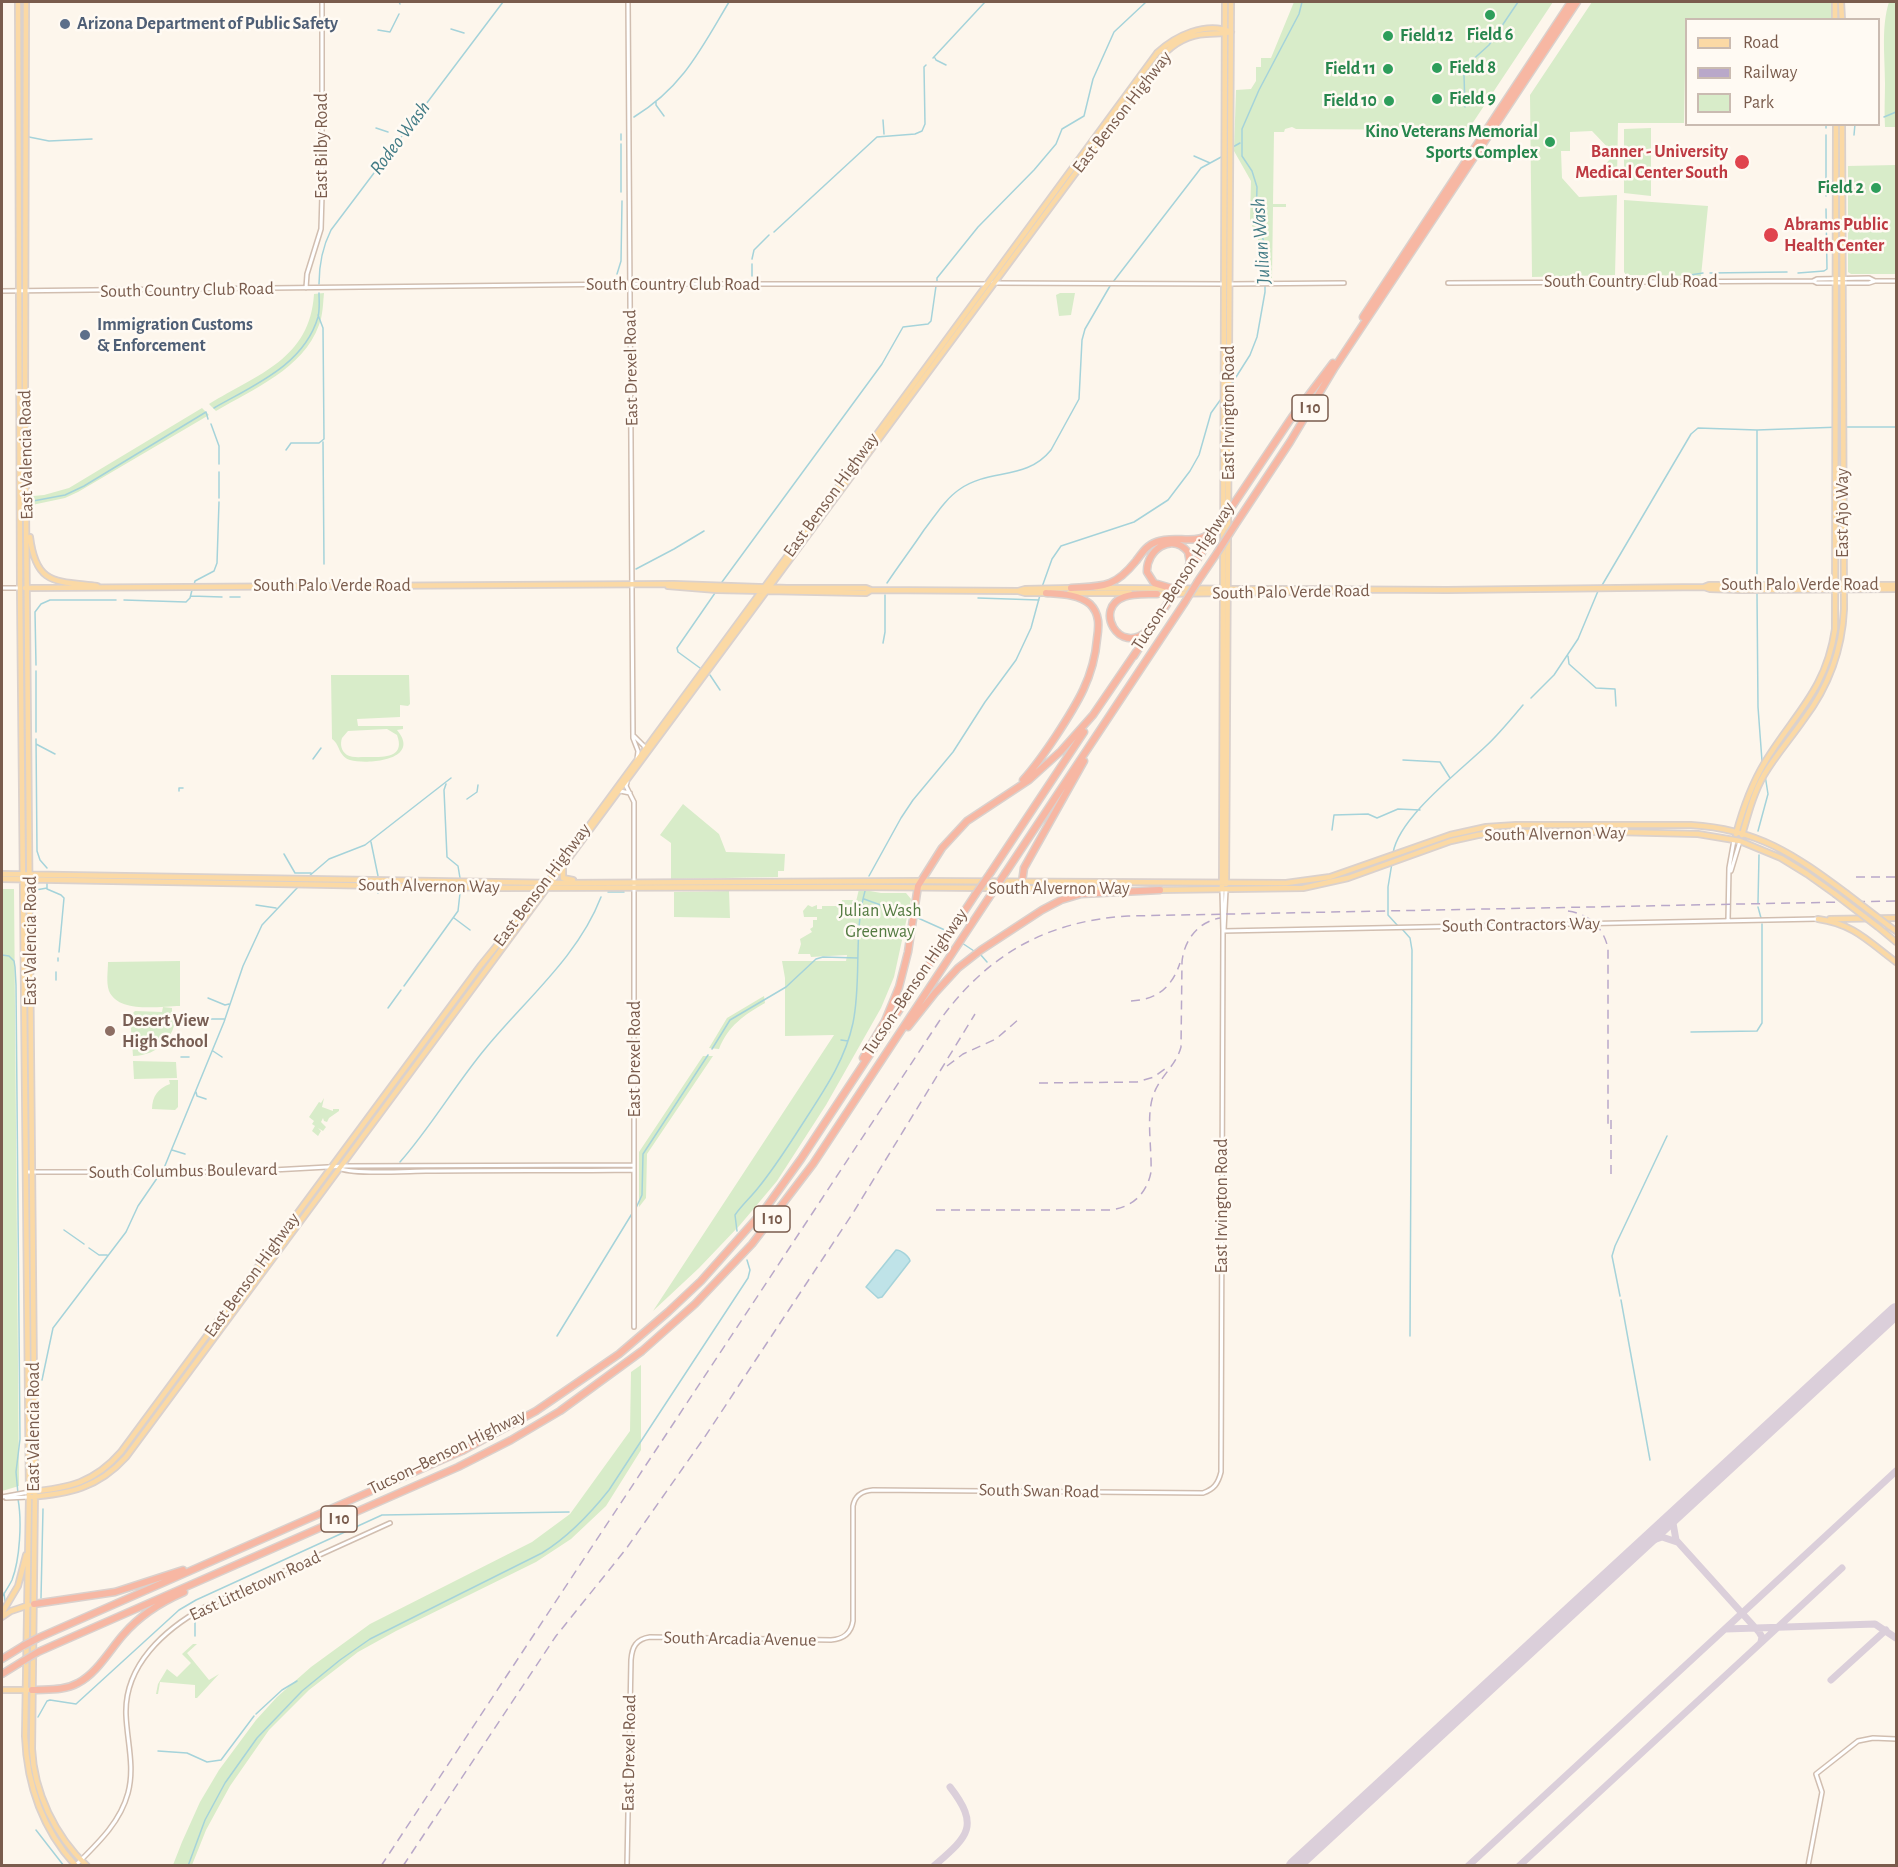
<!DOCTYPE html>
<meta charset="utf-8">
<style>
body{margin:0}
#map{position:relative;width:1898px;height:1867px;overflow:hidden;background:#fdf6ec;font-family:"Alegreya Sans",sans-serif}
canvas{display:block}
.frame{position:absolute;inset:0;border:3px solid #7a5c4d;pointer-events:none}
.legend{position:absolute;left:1685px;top:18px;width:195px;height:108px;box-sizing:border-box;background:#fffaf3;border:2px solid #cabbb1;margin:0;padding:8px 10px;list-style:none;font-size:18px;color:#7a5c4d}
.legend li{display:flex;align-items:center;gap:12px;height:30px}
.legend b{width:30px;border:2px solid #cabbb1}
</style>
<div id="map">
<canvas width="1898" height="1867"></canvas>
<div class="frame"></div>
<ul class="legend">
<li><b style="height:8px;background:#fbd9a5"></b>Road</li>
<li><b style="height:8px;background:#b9a8c9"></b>Railway</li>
<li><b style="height:16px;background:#d8ecc9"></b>Park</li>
</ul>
</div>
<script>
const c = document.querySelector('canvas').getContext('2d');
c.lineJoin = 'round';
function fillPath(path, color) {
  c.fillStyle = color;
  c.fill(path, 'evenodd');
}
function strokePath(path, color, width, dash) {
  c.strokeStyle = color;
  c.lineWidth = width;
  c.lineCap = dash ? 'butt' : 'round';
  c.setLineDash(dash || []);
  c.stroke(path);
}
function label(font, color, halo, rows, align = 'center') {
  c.font = font + ' "Alegreya Sans",sans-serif';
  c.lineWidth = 5;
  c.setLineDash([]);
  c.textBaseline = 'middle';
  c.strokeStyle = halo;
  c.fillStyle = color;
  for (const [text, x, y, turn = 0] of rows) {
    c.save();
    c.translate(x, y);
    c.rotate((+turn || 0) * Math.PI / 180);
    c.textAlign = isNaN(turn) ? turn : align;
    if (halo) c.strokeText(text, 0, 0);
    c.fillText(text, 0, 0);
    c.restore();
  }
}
fillPath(new Path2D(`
 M1294 2H1553L1466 133H1446L1445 130 1296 129 1292 127 1285 129 1284 132H1274L1273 204H1286V207H1273L1272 278 1258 279V232H1255L1250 221 1251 181 1234 151 1236 90 1251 89 1256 81V67H1261V58H1271Z
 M1592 2H1831V19L1686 20 1684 123H1618L1617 178 1605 165 1614 154 1592 131 1570 132V151H1561L1562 178 1579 197 1617 195 1615 275 1532 277 1530 95Z
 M1889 2H1896V127H1885C1884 112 1885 98 1885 83 1885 56 1881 27 1889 2Z
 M1651 128V196L1624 193V129Z
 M1896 165V274H1851L1848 272V166Z
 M1624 200 1708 206 1701 276 1626 275 1624 272Z
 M324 293C323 303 323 315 319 325 303 369 253 389 216 411L209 404C258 374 310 359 314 294Z
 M1060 293H1075L1071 315 1059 316 1056 295Z
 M202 408 209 415 78 492 65 498 32 505 33 496 44 495 69 488Z
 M331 675H409L410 704 408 706 400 705V717L357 719 358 726H403V729L397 730C422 760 368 765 350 760 338 756 340 744 332 739ZM387 729 397 735C406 759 382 757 366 757 360 757 352 758 347 755 341 751 340 744 342 738L348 731Z
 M683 804 719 834 726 852 785 854 784 871H778V877L671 879V843L660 835Z
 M2 889H14L19 1486 2 1491Z
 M859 889 881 893H906L911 899 894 977 881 1008 826 1105 777 1181 740 1225 699 1268 653 1311 834 1035 785 1036V978L782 961H846L847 955 811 957 810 954H798L801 944 800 939 812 932 810 929 813 927V920H817V917H804L803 911 808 905 812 907 817 905V909H822V906H841L842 900H853V905L855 906Z
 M729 891 730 918 674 917V892Z
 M180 961V1006C160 1006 119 1014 109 991 106 982 108 971 108 962Z
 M764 996 765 1003C744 1015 728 1026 719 1049L709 1048 727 1018Z
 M163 1007 172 1008V1013H176C175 1038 159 1055 133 1056L130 1016 135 1011 162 1012Z
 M703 1056H713L647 1154 646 1198 639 1207V1152Z
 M133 1061 176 1062 177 1078 134 1079Z
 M169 1080H178V1107L175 1110 152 1109C152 1097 158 1088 170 1084Z
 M324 1098 322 1107 333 1111V1109H339V1111L329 1118 327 1122 324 1121 323 1118 321 1122 326 1127 323 1131 318 1128 321 1131 318 1136 312 1131 315 1126 312 1124 314 1121 309 1117 319 1102 321 1103Z
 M641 1365V1450L606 1506 571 1539 536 1562 396 1631 358 1652 309 1690 269 1730 230 1786 206 1830 192 1865H173L182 1842 200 1802 219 1770 256 1720 277 1697 311 1667 370 1624 532 1542 570 1514 630 1431 631 1372Z
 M193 1644H197L187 1653 209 1680 219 1674 197 1698H195V1685L160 1682 158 1694H156L158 1684 167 1669 177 1677 191 1663 182 1654Z`), '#d8ecc9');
const water = new Path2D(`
 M896 1250C901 1250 909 1256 910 1261L882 1297 878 1298 866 1287Z`);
fillPath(water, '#bfe3e8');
strokePath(water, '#a5d3da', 1.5);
strokePath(new Path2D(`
 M399 2 400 4
 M451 29 464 33
 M378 30 390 32 399 14
 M933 58 985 2
 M935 58 936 60 946 65
 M656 102V105L664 116
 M1465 107 1464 75 1468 64 1489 45 1518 2
 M634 117C683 87 701 49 729 2
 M1884 117 1896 112
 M883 120 884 134
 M376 128 388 132
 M1826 128V124
 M621 134V140
 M1854 135 1855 124
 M29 137 49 141 92 139
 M621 144V192
 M1231 148 1240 143
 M1194 156 1210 163
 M1826 196V135
 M774 232 877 137 915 134 922 131 925 124 924 67 926 65
 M752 259 754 250 769 235
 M1710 273 1787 272
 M1798 273 1824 271 1827 269 1826 209
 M617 274 621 261 622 201
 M1690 275 1703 273
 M752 276V264
 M937 282V278L978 227 1034 170 1056 144 1062 129 1084 116 1093 79 1114 32 1146 2
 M1113 282 1201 168 1223 156
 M319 284C319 264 322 248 331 230L503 2
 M1231 385 1250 355 1257 337 1265 292V245L1256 218 1257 187 1252 171 1242 156V129L1259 90 1299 14 1302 2
 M214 408C254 385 304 365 318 317 320 309 319 300 319 293
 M211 424 219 446V464
 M1846 427H1896
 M323 442 324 564
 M286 450 291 443H319L324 439 323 328 318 315
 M219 498V472
 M33 501 65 495 84 486 206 412 208 419
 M636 569 674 549 704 531
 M722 582 882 364 903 327 928 324 931 321 936 286
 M1757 582V430L1841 427
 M887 583C899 565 912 548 924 530 935 516 945 499 960 489 990 468 1026 481 1051 450L1079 399 1082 340 1085 329 1110 286
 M194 585 195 581 214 571 217 563 219 502
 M1042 587 1052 559 1061 546 1134 522 1168 500 1190 471 1199 455 1211 413 1221 399
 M1601 587 1691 434 1698 428 1757 430
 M1757 594 1758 707 1762 761
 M191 596 222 597
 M230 597H240
 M978 598 1039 600
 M124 600 186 602 190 598 192 590
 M883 643 885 632V595
 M1568 656 1569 664 1596 688 1615 689 1616 706
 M36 665 35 612 41 604 50 600H116
 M700 668 678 652 677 648 715 593
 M710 675 720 690
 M1531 698 1554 675 1578 639 1598 591
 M36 732V671
 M36 739 37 851 40 860 47 868
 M36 744 55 754
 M313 759 321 748
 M1403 760 1440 762 1450 778
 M446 784 444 790 447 857 458 866 460 878
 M179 791V788H183
 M467 799 477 792 478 785
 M1332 830 1334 815 1368 814 1377 818 1398 809 1420 810
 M1758 831 1768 794 1765 775
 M371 842 378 876
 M1393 853C1399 817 1460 771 1486 746 1499 734 1511 719 1523 705
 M284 854 295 873H311
 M1393 857 1388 887V915L1398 926
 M869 876 901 818 913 800 953 752 985 702 1016 660 1031 628 1040 595
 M308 877 329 859 365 845 451 778
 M47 883V889L61 895 64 898 59 952
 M36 890 47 888
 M378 891V893
 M608 892H624
 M864 899 908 915
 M1758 903 1759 855
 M256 905 276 908
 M1758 907 1761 918
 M454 918 470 930
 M918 918 947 931
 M1402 929 1410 938 1412 950 1410 1336
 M962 943 974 951
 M980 954 987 962
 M2 955 9 956 14 961 15 967 16 985 20 1439 16 1472 18 1494
 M58 958V961
 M56 980V972
 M404 986 458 911 460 893
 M208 998 225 1005 229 1004
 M388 1008 401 990
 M207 1019H224
 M1691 1032 1757 1031 1762 1023V924
 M841 1040 848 1041
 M712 1049 730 1020 786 987 816 959 823 957 858 958
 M213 1051 222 1057
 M181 1057H189
 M196 1092 197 1096 206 1099
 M172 1150 185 1154
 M400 1162C431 1127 455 1085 485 1049 525 1000 578 957 601 897
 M636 1208 642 1195 643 1154 708 1055
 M64 1230 84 1244
 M737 1231 735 1215C742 1205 751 1197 758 1188 776 1166 790 1143 805 1120 825 1089 845 1060 853 1023 862 979 853 934 865 891
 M89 1248 99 1255H107
 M1620 1296 1612 1256 1615 1246 1667 1136
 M1621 1300 1650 1460
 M557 1336 633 1212
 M42 1380 53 1328 126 1232 138 1206 164 1168 224 1022 243 966 262 925 298 887
 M4 1593 5 1601
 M2 1597C5 1592 9 1586 12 1580 20 1559 22 1521 18 1499
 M41 1598 43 1509
 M195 1622V1636
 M256 1714 282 1690 297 1681
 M38 1717 47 1701 50 1700 76 1704 179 1610 196 1600 382 1515 569 1512
 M158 1751 187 1753 207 1762 221 1760 254 1716
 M36 1830 64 1866
 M188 1866 205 1820 225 1783 257 1738 302 1691 340 1660 370 1639 542 1553C568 1537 590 1514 609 1490L748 1278 750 1270 747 1260`), '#a5d3da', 1.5);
strokePath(new Path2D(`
 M1680 1510 1673 1523 1676 1540 1759 1632 1762 1637 1761 1642
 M1645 1543 1662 1537 1677 1542
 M1726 1629 1875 1624 1896 1638
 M1831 1680 1886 1630
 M934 1866C967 1837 981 1827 950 1787
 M1468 1866 1896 1471
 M1519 1866 1842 1568`), '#dbcfda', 7);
strokePath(new Path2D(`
 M1294 1866 1896 1311`), '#dbcfda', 16);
const minor = new Path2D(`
 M628 2 633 738 638 751 637 760
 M1813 281 1817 279 1869 278 1875 281H1896
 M993 283 1224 284
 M1448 283 1813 281 1817 283H1869L1875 281
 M1230 284 1344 283
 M306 288 307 274 321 229 322 195V2
 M2 291 630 284H987
 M2 588H20
 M634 736 646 748
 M627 782 626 786 634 802V1327
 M620 791 630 793
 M1731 871 1740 841
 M1728 921 1729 868 1734 840
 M1224 930 1226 890
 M1223 931 1818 919
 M339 1168C352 1175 409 1171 426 1171 495 1170 565 1171 634 1170
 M26 1172H236L346 1166 634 1165
 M2 1497 29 1492
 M6 1498 29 1497
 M75 1866C97 1844 120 1823 128 1793 135 1767 127 1741 126 1715 124 1665 165 1629 205 1607L390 1523
 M627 1866 631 1660C632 1647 636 1639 650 1637L831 1640C843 1639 851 1634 853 1621V1506C855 1495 862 1491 873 1490L1203 1493C1214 1489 1218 1484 1221 1472L1223 931 1222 890
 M1808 1866 1822 1792 1816 1774 1858 1741 1873 1738 1896 1739`);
const major = new Path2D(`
 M18 2 20 588 29 1497 25 1736C27 1786 42 1829 76 1866
 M26 2 25 400 35 1491 32 1749C34 1792 55 1836 87 1866
 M1835 2V20
 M1841 2 1842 20
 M30 537C36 585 55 581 97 586
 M668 586 717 590 866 593 871 590 1018 591 1025 593H1049
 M1704 587 1710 589 1740 590 1896 589
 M25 588 674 584 787 588H866L871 590
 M1096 588 1447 590 1704 587 1709 585H1896
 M1018 591 1025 589 1072 588
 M1069 593H1130
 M1156 594 1361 591
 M1736 834C1743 808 1751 785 1765 762 1795 713 1826 690 1835 629L1836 124
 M1742 835C1748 815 1753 794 1764 775 1776 755 1791 738 1804 719 1829 686 1842 651 1844 609L1842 124
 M563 869V878L573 880
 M2 874 556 883 920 881 1286 883 1330 877 1450 835 1486 827 1516 825H1691C1758 829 1795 855 1846 893
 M2 879 498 888 861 887 1115 889
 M1226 884 1231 2
 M1222 887 1225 2
 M1159 890 1303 888 1348 878 1451 841 1478 835 1507 832H1616L1698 834 1740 841 1781 858 1807 874 1835 894
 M1818 919C1854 924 1869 942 1896 962
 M1830 919 1896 918
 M1889 926 1896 931
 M1878 927 1896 942
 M29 1492C69 1488 94 1483 121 1452L481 965 541 891 1157 53C1175 36 1206 21 1231 32
 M29 1497C69 1494 98 1488 126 1457L1162 56C1174 43 1188 35 1206 34 1214 33 1222 34 1231 32
 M2 1613 18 1586 26 1555
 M2 1617 11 1611 29 1605
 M2 1690H29`);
const highway = new Path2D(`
 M1363 317 1571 2
 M1235 502 1292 417 1333 363
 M1235 525 1290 442 1335 367 1577 2
 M1191 569 1215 533
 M1198 581 1217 553
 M1071 588C1104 586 1114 588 1136 561 1142 553 1147 545 1156 542 1179 533 1199 550 1217 526
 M1171 588 1154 583 1147 572C1146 550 1172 532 1188 552L1190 563 1182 580
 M1147 631C1119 656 1093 608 1124 597 1133 593 1147 594 1157 594
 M1134 656 1169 601
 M1023 780C1036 766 1046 751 1056 736 1077 704 1094 677 1097 639 1099 626 1100 614 1090 604 1078 594 1060 594 1046 593
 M991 872 1084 732
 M1006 872 1185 602
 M1022 882 1024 868 1084 761
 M908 1027 935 993 958 968 981 950 1042 910 1061 900 1081 894 1160 890
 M863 1058 885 1021 899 987 908 952 918 886 942 848 967 821 1029 780 1061 751 1093 715 1136 652
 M34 1604 115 1592 183 1570
 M38 1638 462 1451 536 1411 619 1354 668 1312 701 1281 765 1209 801 1159 975 895
 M38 1652 458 1467 511 1440 560 1411 642 1351 695 1304 752 1244 813 1164 988 899
 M2 1659 23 1646
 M2 1674 23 1661
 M32 1690C48 1689 64 1691 78 1683 97 1673 109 1651 123 1635 140 1615 161 1602 184 1592`);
strokePath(minor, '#d1beb0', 6);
strokePath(major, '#dad1cd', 8);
strokePath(highway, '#dad1cd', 9);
strokePath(minor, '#fff', 3);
strokePath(major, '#fbd9a5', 4.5);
strokePath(highway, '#f7b7a3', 6);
strokePath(new Path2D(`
 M1856 877H1896
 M1568 911C1589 914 1603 927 1608 948V1124
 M1131 1001C1157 1000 1172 987 1180 963
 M947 1066 963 1054 996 1039 1019 1019
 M1039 1083 1137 1082 1154 1077 1166 1068
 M1611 1174V1116
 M936 1210H1111C1133 1207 1147 1193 1151 1172 1152 1149 1146 1117 1153 1096 1159 1077 1176 1066 1181 1047L1182 962C1184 940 1198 922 1220 918
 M381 1866 940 1020C988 954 1047 921 1128 916L1896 901
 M403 1866 556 1636 626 1549 704 1438 853 1213 975 1014`), '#b9a8c9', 1.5, [9, 6]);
const majorBridge = new Path2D(`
 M1846 893 1889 926
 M1835 894 1878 927`);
const highwayBridge = new Path2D(`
 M1217 530 1235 502
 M1217 553 1235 525
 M1169 601 1184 580
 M1185 602 1198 581
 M975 895 991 872
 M988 899 1006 872
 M23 1646 38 1638
 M23 1661 38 1652`);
strokePath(majorBridge, '#dad1cd', 8, []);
strokePath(highwayBridge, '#dad1cd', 9, []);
strokePath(majorBridge, '#fbd9a5', 4.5);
strokePath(highwayBridge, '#f7b7a3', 6);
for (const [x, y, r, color] of [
 [1490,15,6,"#2e9e5b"],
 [65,24,6,"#5c6f8a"],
 [1388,36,6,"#2e9e5b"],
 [1437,68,6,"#2e9e5b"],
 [1388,69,6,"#2e9e5b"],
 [1437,99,6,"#2e9e5b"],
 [1389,101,6,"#2e9e5b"],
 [1550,142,6,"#2e9e5b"],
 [1742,162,8,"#e0444e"],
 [1876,188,6,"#2e9e5b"],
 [1771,235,8,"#e0444e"],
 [85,335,6,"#5c6f8a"],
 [110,1031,6,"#8d6e63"]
]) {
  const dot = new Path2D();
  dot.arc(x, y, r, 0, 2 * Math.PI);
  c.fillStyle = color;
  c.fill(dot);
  strokePath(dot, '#fffaf3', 2);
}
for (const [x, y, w] of [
 [1310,408,36],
 [772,1219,36],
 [339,1519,36]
]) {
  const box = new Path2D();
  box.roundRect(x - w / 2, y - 13, w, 26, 4.5);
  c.fillStyle = '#fffaf3';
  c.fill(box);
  strokePath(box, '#7a5c4d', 1.5);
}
label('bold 16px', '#7a5c4d', null, [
 ["I 10",1310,408],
 ["I 10",772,1219],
 ["I 10",339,1519]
]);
label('bold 18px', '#4e5e75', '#fffaf3', [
 ["Arizona Department of Public Safety",77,24],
 ["Immigration Customs",97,325],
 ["& Enforcement",97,346]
], 'left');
label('bold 18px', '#27864d', '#fffaf3', [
 ["Field 6",1490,35,"center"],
 ["Field 12",1400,36,"left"],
 ["Field 8",1449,68,"left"],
 ["Field 11",1376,69],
 ["Field 9",1449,99,"left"],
 ["Field 10",1377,101],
 ["Kino Veterans Memorial",1538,132],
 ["Sports Complex",1538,153],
 ["Field 2",1864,188]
], 'right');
label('18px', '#7a5c4d', '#fffaf3', [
 ["East Benson Highway",1122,112,-52],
 ["East Bilby Road",322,146,-90],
 ["South Country Club Road",1631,282],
 ["South Country Club Road",673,285],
 ["South Country Club Road",187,290,-1],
 ["East Drexel Road",631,368,-91],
 ["East Irvington Road",1229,413,-90],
 ["East Valencia Road",26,455,-91],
 ["East Benson Highway",831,495,-54],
 ["East Ajo Way",1843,513,-90],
 ["Tucson–Benson Highway",1183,576,-57],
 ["South Palo Verde Road",1800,585],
 ["South Palo Verde Road",332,586],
 ["South Palo Verde Road",1291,592,-1],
 ["South Alvernon Way",1555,834,-1],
 ["East Benson Highway",542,885,-53],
 ["South Alvernon Way",429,886,1],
 ["South Alvernon Way",1059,889],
 ["South Contractors Way",1521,925,-1],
 ["East Valencia Road",31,941,-90],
 ["Tucson–Benson Highway",915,982,-56],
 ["East Drexel Road",635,1059,-90],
 ["South Columbus Boulevard",183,1171,-1],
 ["East Irvington Road",1222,1206,-90],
 ["East Benson Highway",252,1275,-54],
 ["East Valencia Road",34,1427,-90],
 ["Tucson–Benson Highway",447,1452,-26],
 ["South Swan Road",1039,1491,1],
 ["East Littletown Road",255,1586,-25],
 ["South Arcadia Avenue",740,1639,1],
 ["East Drexel Road",629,1753,-89]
]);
label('bold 18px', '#be3a42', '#fffaf3', [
 ["Banner - University",1728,152],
 ["Medical Center South",1728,173],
 ["Abrams Public",1784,225,"left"],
 ["Health Center",1784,246,"left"]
], 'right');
label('18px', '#537a41', '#fffaf3', [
 ["Julian Wash",880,911],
 ["Greenway",880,932]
]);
label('bold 18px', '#785e54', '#fffaf3', [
 ["Desert View",122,1021],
 ["High School",122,1042]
], 'left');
label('italic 20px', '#437c86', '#fffaf3', [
 ["Rodeo Wash",400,138,-53],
 ["Julian Wash",1261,241,-94]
]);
</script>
